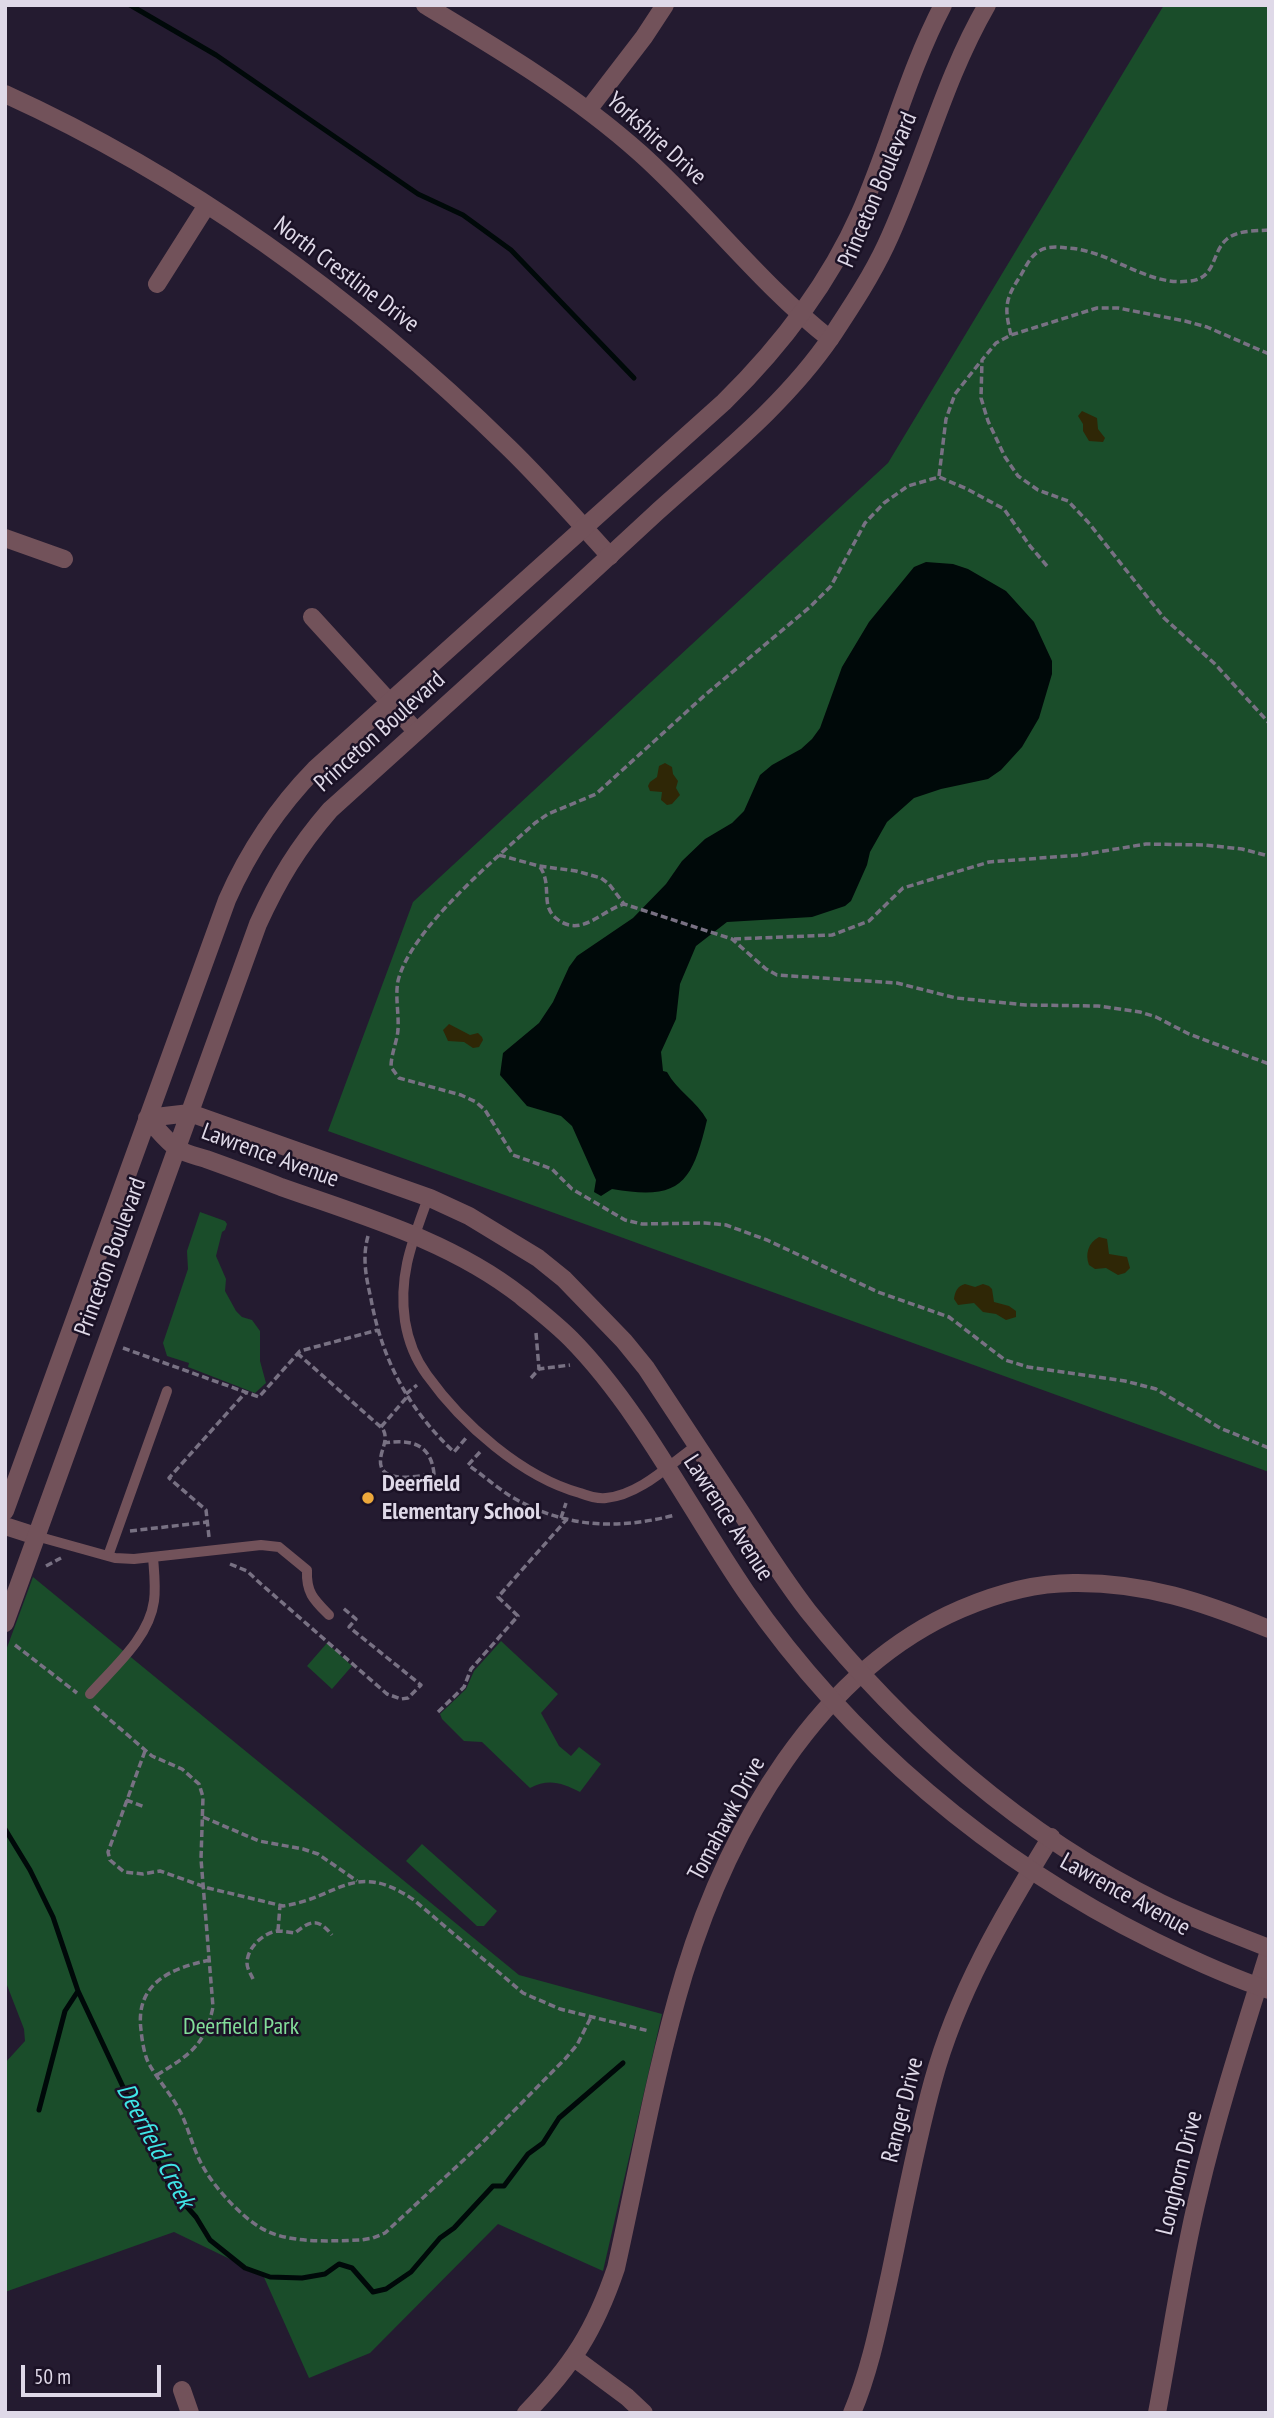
<!DOCTYPE html>
<style>
body{margin:0}
#map{position:relative;width:1274px;height:2418px;overflow:hidden;background:#241b30;font-family:"PT Sans Narrow",sans-serif}
canvas{display:block}
.frame{position:absolute;inset:0;border:7px solid #dfd9e8;pointer-events:none}
.scale{position:absolute;left:21px;top:2365px;width:140px;height:32px;box-sizing:border-box;border:4px solid #dfd9e8;border-top:0;padding-left:9px;font-size:21px;line-height:24px;white-space:nowrap;color:#dfd9e8;-webkit-text-stroke:5px #1b1226;paint-order:stroke}
</style>
<div id="map">
<canvas width="1274" height="2418"></canvas>
<div class="frame"></div>
<div class="scale">50 m</div>
</div>
<script>
const c = document.querySelector('canvas').getContext('2d');
c.lineJoin = 'round';
function fillPath(path, color) {
  c.fillStyle = color;
  c.fill(path, 'evenodd');
}
function strokePath(path, color, width, dash) {
  c.strokeStyle = color;
  c.lineWidth = width;
  c.lineCap = dash ? 'butt' : 'round';
  c.setLineDash(dash || []);
  c.stroke(path);
}
function label(font, color, halo, rows, align = 'center') {
  c.font = font + ' "PT Sans Narrow",sans-serif';
  c.lineWidth = 5;
  c.setLineDash([]);
  c.textBaseline = 'middle';
  c.strokeStyle = halo;
  c.fillStyle = color;
  for (const [text, x, y, turn = 0] of rows) {
    c.save();
    c.translate(x, y);
    c.rotate((+turn || 0) * Math.PI / 180);
    c.textAlign = isNaN(turn) ? turn : align;
    if (halo) c.strokeText(text, 0, 0);
    c.fillText(text, 0, 0);
    c.restore();
  }
}
fillPath(new Path2D(`
 M1164 5H1269V1472L328 1131 413 902 888 463Z
 M200 1212 225 1221 227 1224 225 1230 222 1232 216 1256 226 1279 225 1291 236 1311 242 1317 252 1320 260 1331V1361L266 1383 255 1393 188 1367 189 1363 167 1356 163 1343 188 1269 187 1251Z
 M33 1577 519 1975 662 2014 603 2271 498 2224 370 2353 309 2378 263 2275 174 2232 5 2292V2063L25 2041 24 2029 5 1980V1653Z
 M501 1641 558 1694 541 1713 559 1746 571 1756 579 1747 601 1764 580 1792C562 1783 549 1778 530 1788L482 1742 464 1741 442 1719 440 1714 466 1689 474 1671Z
 M327 1643 352 1666 332 1689 307 1666Z
 M422 1844 497 1911 484 1926H477L406 1861Z`), '#1a4d2a');
fillPath(new Path2D(`
 M1082 411 1097 418 1098 429 1105 438 1103 442 1089 441 1083 431V424L1078 416Z
 M665 763 672 767 673 774 678 781 676 788 680 795 672 804 667 805 661 800 662 792 650 791 648 786 650 782 657 777 659 766Z
 M449 1024 470 1035 478 1033 482 1037 483 1040 479 1047 473 1048 464 1042 448 1041 443 1030Z
 M1099 1237 1107 1239 1109 1254 1127 1257 1130 1268 1125 1273 1118 1275 1106 1268 1095 1269 1089 1265C1085 1254 1088 1243 1099 1237Z
 M965 1284 975 1287 983 1284 989 1286 992 1289 994 1302 1009 1306 1016 1311V1317L1006 1320 996 1314 983 1312 974 1303 958 1305 954 1299C955 1292 957 1286 965 1284Z`), '#2f2706');
fillPath(new Path2D(`
 M926 562 953 564 968 569 1006 591 1034 622 1052 661V674L1039 718 1022 747 1001 770 988 779 941 789 914 798 887 822 870 852 867 865 851 901 845 906 812 917 727 922 696 946 680 984 676 1019 661 1052 663 1071 667 1072C677 1091 697 1101 707 1120 692 1183 681 1201 612 1189L601 1196 594 1192 596 1180 572 1126 561 1116 527 1106 500 1075 503 1053 539 1023 553 1002 569 967 577 956 633 918 666 884 682 861 705 839 732 823 744 811 760 775 772 765 801 749 812 739 820 728 842 667 869 622 914 567Z`), '#000909');
strokePath(new Path2D(`
 M130 5 216 55 418 194 463 215 511 250 634 378
 M5 1829 30 1870 53 1917 78 1991 171 2189 196 2217 210 2240 245 2268 270 2277 302 2278 325 2274 339 2264 352 2268 373 2292 386 2289 411 2272 440 2238 454 2228 493 2186H504L528 2154 543 2143 559 2118 623 2063
 M39 2110 65 2011 78 1991`), '#000909', 5);
strokePath(new Path2D(`
 M1011 335C1004 307 1005 299 1021 275 1026 266 1031 255 1041 250 1049 246 1059 247 1067 248 1111 250 1146 287 1190 281 1217 278 1211 252 1227 239 1238 230 1255 231 1269 230
 M1269 354 1207 327 1185 321 1118 308H1097L1011 335 996 343 982 360 981 398 988 421 1005 457 1018 476 1038 490 1068 501 1088 522 1164 618 1215 664 1269 723
 M939 476 946 419 955 394 981 361
 M1047 566 1030 546 1004 509 967 489 939 477 908 486 884 503 865 523 831 586 810 607 705 695 596 794 548 814 535 823C495 859 410 930 398 981 395 997 399 1013 398 1030 397 1042 391 1054 391 1067L399 1078 461 1095 476 1102 485 1110 513 1155 552 1169 572 1189 625 1220 642 1224 705 1223 726 1225 767 1240 878 1292 949 1317 1005 1360 1028 1367 1125 1381 1156 1389 1220 1428 1269 1448
 M499 855 539 866 576 871 601 878 609 884 624 904 732 939 766 969 777 975 897 983 956 998 1026 1005 1098 1006 1140 1012 1156 1017 1189 1034 1269 1064
 M540 867C549 880 545 892 548 906 550 912 552 915 557 919 581 938 601 911 624 904
 M734 939 832 935 869 921 903 888 989 862 1080 855 1146 844 1205 845 1242 849 1269 856
 M368 1236C362 1258 366 1277 371 1299 382 1360 409 1410 454 1452L466 1438
 M536 1333 539 1369
 M123 1348 259 1397 300 1351 378 1330
 M297 1353 383 1429C388 1439 383 1446 381 1456 375 1486 417 1476 434 1474 431 1443 410 1439 384 1443
 M531 1378 539 1369 570 1365
 M406 1394 417 1385
 M381 1427 407 1397
 M480 1452 468 1465C483 1475 497 1488 512 1497 565 1528 617 1530 675 1515
 M561 1518 566 1503
 M130 1531 208 1522
 M209 1537 206 1510 169 1478 246 1392
 M230 1564 247 1571 261 1584 387 1694 401 1699 408 1698 421 1685 349 1627 356 1619 343 1608
 M46 1566 61 1558
 M15 1645 77 1693
 M94 1706 152 1756 182 1769 199 1784 203 1797 201 1859 213 2007C205 2046 189 2055 157 2075
 M438 1712 464 1687 471 1669 518 1616 498 1597 567 1519
 M145 1751 108 1852 110 1860 124 1872 143 1874 160 1871 208 1888 283 1906C339 1898 354 1859 414 1900L523 1993 560 2009 649 2031
 M126 1800 145 1807
 M203 1817 259 1841 303 1849 318 1854 357 1881
 M278 1931 280 1905
 M210 1960C171 1968 135 1983 141 2030 142 2040 144 2053 148 2062 157 2079 171 2094 180 2111 188 2127 192 2145 200 2161 211 2184 239 2215 261 2228 288 2244 330 2241 361 2240L373 2238 385 2233 482 2143 565 2059 577 2045 591 2017
 M253 1979C251 1974 247 1969 247 1963 247 1948 263 1933 277 1931 283 1931 289 1932 295 1933 311 1920 318 1918 332 1935`), '#787183', 3.5, [7, 3.5]);
strokePath(new Path2D(`
 M428 1198C413 1240 398 1275 405 1321 408 1340 416 1360 427 1375 462 1424 522 1477 580 1493 588 1496 598 1499 606 1498 640 1495 670 1464 697 1445
 M36 1536 115 1558 134 1559 261 1545 279 1547 307 1570C306 1593 314 1600 329 1615
 M108 1556 167 1391
 M90 1694C114 1667 149 1638 154 1601 156 1587 154 1571 153 1557`), '#72525a', 10);
strokePath(new Path2D(`
 M425 5C500 50 574 94 640 153 706 212 760 284 830 339
 M5 94C194 180 361 303 509 448 544 482 577 520 610 556
 M588 110 644 37 665 5
 M157 284 207 205
 M5 538 64 559
 M312 617 416 731
 M5 1526 36 1536
 M573 2357 627 2397 644 2413
 M182 2390 190 2413
 M526 2413C572 2366 595 2330 616 2268 638 2170 655 2070 684 1974 728 1830 817 1671 961 1609 996 1594 1035 1583 1073 1583 1145 1582 1203 1602 1269 1629
 M852 2413C870 2370 879 2324 889 2279 903 2213 915 2146 933 2081 957 1993 1003 1915 1051 1837
 M1157 2413C1171 2339 1181 2265 1199 2192 1218 2111 1244 2031 1269 1951`), '#72525a', 18);
strokePath(new Path2D(`
 M147 1118C156 1127 167 1142 178 1149 186 1154 197 1156 206 1159 231 1168 256 1177 281 1187 363 1216 451 1241 521 1296 538 1310 555 1323 571 1339 640 1409 690 1510 746 1592 849 1741 992 1861 1154 1941 1191 1959 1229 1977 1269 1990
 M147 1118 190 1113 430 1198 469 1216 538 1258 564 1279 624 1341 646 1368C678 1416 710 1465 742 1514 763 1547 784 1580 808 1611 903 1730 1023 1836 1161 1903 1196 1920 1233 1934 1269 1948
 M5 1511 227 900C249 850 277 808 315 769L724 402C780 347 828 285 860 213 890 145 908 72 943 5
 M5 1623 258 924C278 880 298 847 330 810 439 712 548 613 656 513 717 458 785 405 832 336 851 307 871 277 886 245 923 166 943 81 987 5`), '#72525a', 18);
for (const [x, y, r, color] of [
 [368,1498,7,"#eda83b"]
]) {
  const dot = new Path2D();
  dot.arc(x, y, r, 0, 2 * Math.PI);
  c.fillStyle = color;
  c.fill(dot);
  strokePath(dot, '#1b1226', 2.5);
}
label('24px', '#dfd9e8', '#1b1226', [
 ["Yorkshire Drive",656,139,42],
 ["Princeton Boulevard",878,190,-67],
 ["North Crestline Drive",346,275,37],
 ["Princeton Boulevard",380,732,-42],
 ["Lawrence Avenue",270,1156,20],
 ["Princeton Boulevard",111,1257,-70],
 ["Lawrence Avenue",728,1518,57],
 ["Tomahawk Drive",727,1819,-62],
 ["Lawrence Avenue",1125,1895,29],
 ["Ranger Drive",903,2110,-76],
 ["Longhorn Drive",1180,2173,-76]
]);
label('bold 24px', '#dfd9e8', '#1b1226', [
 ["Deerfield",382,1484],
 ["Elementary School",382,1512]
], 'left');
label('24px', '#82dd99', '#1b1226', [
 ["Deerfield Park",241,2027]
]);
label('italic 26px', '#3fe5e6', '#1b1226', [
 ["Deerfield Creek",155,2146,62]
]);
</script>
